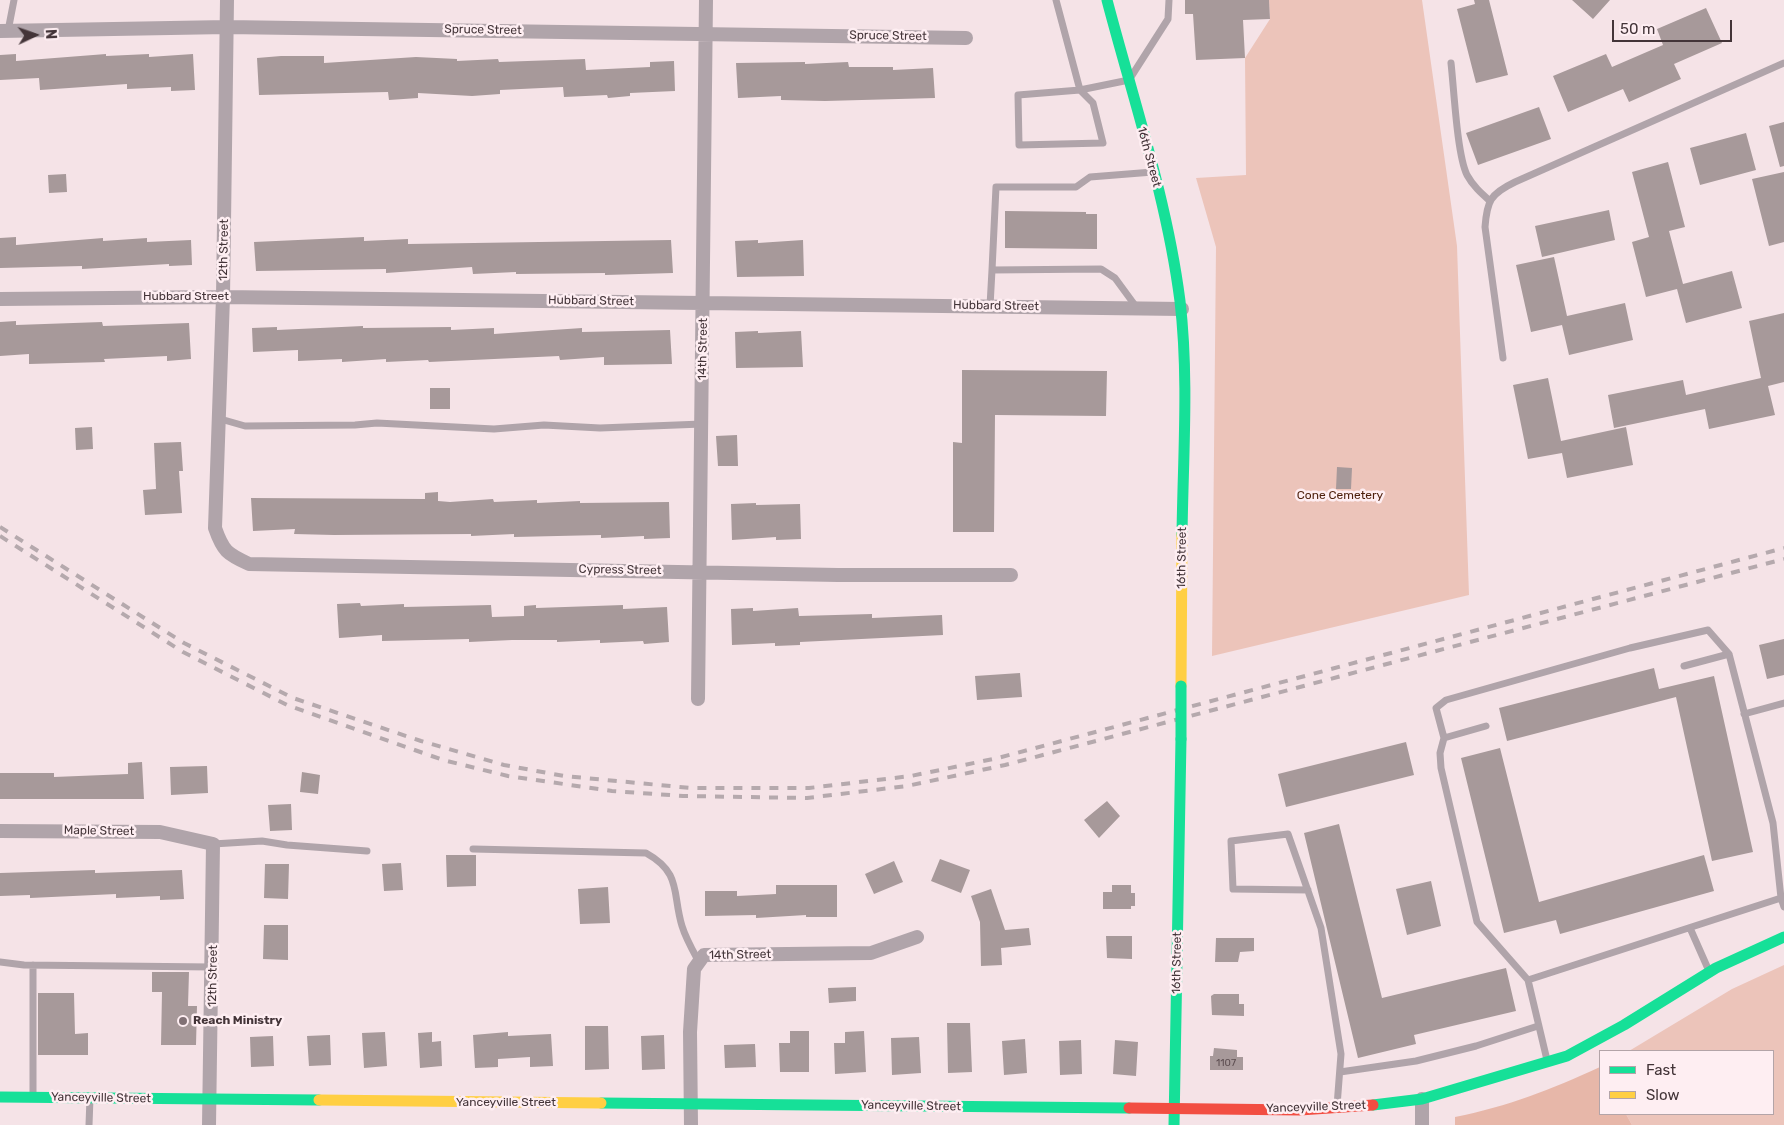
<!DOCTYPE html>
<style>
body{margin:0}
#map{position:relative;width:1784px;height:1125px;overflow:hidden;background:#f5e3e7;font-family:Rubik,sans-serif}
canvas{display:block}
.legend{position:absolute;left:1599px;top:1050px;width:175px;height:65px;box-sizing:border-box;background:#feeef2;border:1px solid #b3a4a8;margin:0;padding:6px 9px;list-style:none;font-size:15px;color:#433438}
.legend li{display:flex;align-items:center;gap:10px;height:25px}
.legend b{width:25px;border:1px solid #b3a4a8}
.north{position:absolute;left:10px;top:10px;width:50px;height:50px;-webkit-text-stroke:4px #feeef2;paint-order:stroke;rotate:87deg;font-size:14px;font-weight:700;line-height:20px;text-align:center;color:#433438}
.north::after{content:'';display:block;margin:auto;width:18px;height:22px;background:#433438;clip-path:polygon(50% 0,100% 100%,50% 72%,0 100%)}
.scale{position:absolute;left:1612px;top:20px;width:120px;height:22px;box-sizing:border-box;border:2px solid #433438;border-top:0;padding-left:6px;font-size:15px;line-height:18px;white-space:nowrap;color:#433438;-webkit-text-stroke:4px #feeef2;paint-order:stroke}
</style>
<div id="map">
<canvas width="1784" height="1125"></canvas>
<ul class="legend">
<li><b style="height:6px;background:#16e098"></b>Fast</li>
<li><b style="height:6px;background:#ffcf43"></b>Slow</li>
</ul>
<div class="north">N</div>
<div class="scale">50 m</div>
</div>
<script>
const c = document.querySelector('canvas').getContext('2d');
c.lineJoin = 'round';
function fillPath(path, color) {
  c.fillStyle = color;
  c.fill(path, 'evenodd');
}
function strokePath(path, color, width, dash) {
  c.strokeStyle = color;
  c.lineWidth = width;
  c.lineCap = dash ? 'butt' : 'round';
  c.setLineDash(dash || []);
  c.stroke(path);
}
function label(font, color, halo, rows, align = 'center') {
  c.font = font + ' Rubik,sans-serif';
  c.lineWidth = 5;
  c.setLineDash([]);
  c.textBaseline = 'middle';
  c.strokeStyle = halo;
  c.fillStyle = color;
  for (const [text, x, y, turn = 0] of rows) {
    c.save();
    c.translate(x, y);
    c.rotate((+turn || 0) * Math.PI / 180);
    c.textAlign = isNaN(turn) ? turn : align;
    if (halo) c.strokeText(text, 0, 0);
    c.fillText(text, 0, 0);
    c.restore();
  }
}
fillPath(new Path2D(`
 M1269 0H1422L1457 246 1469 595 1212 656 1216 247 1196 178 1246 175 1245 58 1270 19Z
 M1784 965V1125H1632L1626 1114H1773V1051H1629L1732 989Z`), '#ecc4ba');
fillPath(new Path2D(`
 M1600 1067V1114H1626L1632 1125H1455V1117C1509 1106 1550 1090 1600 1067Z`), '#e7b7a9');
fillPath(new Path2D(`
 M1185 0H1269L1270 19 1243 20 1245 58 1196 60 1193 14H1185Z
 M1474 0H1489L1508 75 1476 83 1457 9 1475 4Z
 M1572 0H1610L1593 19Z
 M1706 8 1722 43 1674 64 1681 79 1629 102 1623 89 1568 112 1553 76 1606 54 1612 67 1663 45 1657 29Z
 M16 54V61L106 54V56L149 54V57L193 54 195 90 171 91V87L127 89V84L40 90 39 78 0 80V55Z
 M281 56H324V63L416 57 457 59V61L498 59 499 62 585 59 586 70 650 67V62L674 61 675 91 630 93V96L608 98 607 95 564 97 563 87 500 90V94L472 96 418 93V98L389 100 388 92 259 95 257 58Z
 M805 62V64L848 62 849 67H893V70L933 68 935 98 825 101 781 100V96L738 98 736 63Z
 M1539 107 1551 139 1478 165 1466 133Z
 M1784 122V166L1780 167 1769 126Z
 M1746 133 1756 170 1700 185 1690 148Z
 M1668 162 1685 227 1669 231 1683 284 1732 271 1742 308 1686 323 1677 289 1646 297 1632 242 1649 237 1632 172Z
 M1784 172V242L1769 246 1752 179Z
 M66 174 67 192 49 193 48 175Z
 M1609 210 1615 240 1542 257 1535 226Z
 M1005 211 1086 212V214H1097V249L1005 248Z
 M16 237V245L103 238V241L147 238V242L191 240 192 265 169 266V264L82 269V266L0 268V238Z
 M364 237V241L408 239V244L671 240 673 273 605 275V273L516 274V272L473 274 472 267 386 273V269L256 271 254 242Z
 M758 240V243L803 240 804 276 737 277 735 241Z
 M1554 257 1567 316 1625 303 1633 340 1569 355 1562 325 1531 332 1516 265Z
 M1784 313V382L1768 386 1775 415 1709 429 1705 409 1614 428 1608 395 1683 380 1686 395 1761 378 1749 321Z
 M16 321V325L102 322 103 326 189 323 191 359 167 361V356L104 359 105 362 29 364V354L0 356V322Z
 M363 326V328L451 327V330L494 328V334L582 328V332L670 330 672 364 604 365V357L560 360 559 356 429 362 428 360 386 362V359L342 362V359L298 361V350L253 352 252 328 277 327V330Z
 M758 331V333L801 331 803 367 736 368 735 332Z
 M962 370 1107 371 1106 416 995 415 994 532H953V442L962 443Z
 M1548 378 1561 441 1626 427 1633 465 1567 478 1562 453 1528 459 1513 385Z
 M430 388H450V409H430Z
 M92 427 93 449 76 450 75 428Z
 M737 435 738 466H718L716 436Z
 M181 442 183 471H179L182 513 145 515 143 490 156 489 154 443Z
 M1337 467 1352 468 1351 489H1336Z
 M438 492V501L450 502 493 499 494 502 537 500V503L580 501V503L669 502 670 538 644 539V536L601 538V535L514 537V534L471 536V534L334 535 294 534 295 529 253 531 251 498 425 499V493Z
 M756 503V505L800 504 801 539 776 540V537L732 540 731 504Z
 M360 603 361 606 404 604V607L491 605 492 617 524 616V606L536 605V608L623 605V609L667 607 669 642 644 644 643 641 600 643V640L557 642V640H512L469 642V639L382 641V635L339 638 337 604Z
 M753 608V611L798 608 799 616 872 614V618L942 615 943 635 800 642V645L775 646V643L732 645 731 609Z
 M1784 639V675L1767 679 1759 645Z
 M1654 668 1659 689 1714 676 1753 852 1712 861 1676 697 1507 741 1499 708Z
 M1020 673 1022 697 977 700 975 676Z
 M1406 742 1414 775 1286 807 1278 774Z
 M1500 748 1539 902 1704 855 1714 891 1560 934 1556 920 1504 933 1461 758Z
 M142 762 144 799H0V773H54V777L128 774V763Z
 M207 766 208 793 171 795 170 767Z
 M302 772 320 775 318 794 300 792Z
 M1107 801 1120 816 1099 838 1084 820Z
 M291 804 292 830 270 831 268 805Z
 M1339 824 1382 998 1506 968 1516 1011 1414 1035 1416 1044 1358 1058 1304 833Z
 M446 855H476V886L447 887Z
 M940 859 970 870 961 893 931 881Z
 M894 861 903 882 874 894 865 874Z
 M401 863 403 890 384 891 382 864Z
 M265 864H289L288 899 264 898Z
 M95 870V873L182 870 184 899 160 900V896L116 898V894L30 898V895L0 896V873Z
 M1431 881 1441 926 1407 935 1396 889Z
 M776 885H837V917H806V915L756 918V915L705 916V891H737V896L776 894Z
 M1112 885H1131V893H1135V906H1131V909H1103V892H1112Z
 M608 887 610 923 580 924 578 889Z
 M991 889 1005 930 1029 928 1031 945 1001 948 1002 965 981 966 980 922 971 896Z
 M264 925H288V960L263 959Z
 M1106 936H1132V959L1107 958Z
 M1216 938H1254V951L1240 952 1238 962H1215Z
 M152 972H189L188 1006H197L196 1045H161L162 992H152Z
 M856 987V1001L829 1003 828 988Z
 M38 993H74L75 1034 88 1033V1055H38Z
 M1214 994H1239V1004H1244V1016L1212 1015 1211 996Z
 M947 1023H970L972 1072 948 1073Z
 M585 1026H608L609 1069 585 1070Z
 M790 1031H809V1072H780L779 1043H790Z
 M864 1031 866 1072 835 1074 834 1043H845V1032Z
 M385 1032 387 1066 364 1068 362 1033Z
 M432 1032V1042L441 1041 442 1066 420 1068 418 1033Z
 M508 1032V1036L551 1034 553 1066 530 1067V1057L498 1059V1067L475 1068 473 1035Z
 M330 1035 331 1065 309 1066 307 1036Z
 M664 1035 665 1069 642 1070 641 1036Z
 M273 1036 274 1066 251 1067 250 1037Z
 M919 1037 921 1073 892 1075 891 1038Z
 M1025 1039 1027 1073 1004 1075 1002 1041Z
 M1081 1040 1082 1074 1060 1075 1059 1041Z
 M1115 1040 1138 1042 1136 1076 1113 1074Z
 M755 1044 756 1067 725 1068 724 1045Z
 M1214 1048 1237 1050V1057H1243V1070H1210V1056H1213Z`), '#a7999a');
strokePath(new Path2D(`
 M1056 0 1080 90 1093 103 1103 143 1019 145 1018 95 1080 90 1129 80 1168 19 1169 0
 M8 31 14 0
 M1451 63C1454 89 1457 155 1467 175 1473 186 1481 193 1490 201
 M990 306 992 270
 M1137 308 1115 278 1101 269 992 270 996 187H1076L1090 177 1153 172
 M1503 358 1485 227C1487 201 1490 194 1515 182L1784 63
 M217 418 245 426 355 425 377 423 494 429 544 425 600 428 702 424
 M1684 666 1729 654 1773 823 1781 898
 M1744 714 1784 703
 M1486 726 1444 738 1440 753 1441 768 1477 922 1528 980
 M1444 738 1436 708 1446 700 1630 648 1708 630 1729 654
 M213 844 262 841 287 845 367 851
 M473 849 646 853C682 873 672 893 682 926 686 939 693 951 699 962
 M1308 890 1233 889 1231 841 1288 834 1321 928 1341 1054 1337 1106
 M1690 928 1709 971
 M0 962 24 965 212 967
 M1547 1060 1528 980 1781 898 1784 907
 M1340 1072 1416 1061 1476 1046 1538 1026
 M33 1097V965
 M89 1125 90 1098`), '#b0a4aa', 7);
strokePath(new Path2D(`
 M227 0 223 297 215 528C223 551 227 554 249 564L838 575H1011
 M0 31 227 27 966 38
 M0 299 223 297 1182 309
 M698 699 706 0
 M0 831 160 832 213 844 209 1125
 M691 1125 690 1032 694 969 704 955 871 953 917 937
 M1422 1125V1099`), '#b0a4aa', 14);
strokePath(new Path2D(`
 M1107 0C1133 99 1167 199 1180 301 1189 378 1183 457 1182 535
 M0 1097 319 1100
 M601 1103 1129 1108
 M1373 1105 1422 1099 1567 1056 1624 1025 1716 968 1784 937
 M1174 1125 1181 739`), '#16e098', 11);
strokePath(new Path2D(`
 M1181 686 1182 535
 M319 1100 601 1103`), '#ffcf43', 11);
strokePath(new Path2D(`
 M1129 1108 1300 1110 1373 1105`), '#f24e42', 11);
strokePath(new Path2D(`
 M0 527 184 643 293 698 421 741 504 765 564 776 691 788H809L911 776 998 758 1784 548
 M0 536 183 652 287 705 443 760 508 776 612 791 683 796 807 798 907 786 1005 765 1784 559`), '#b5a9ad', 4, [9, 9]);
strokePath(new Path2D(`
 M1181 686V739`), '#16e098', 11);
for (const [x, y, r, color] of [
 [183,1021,5,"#817175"]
]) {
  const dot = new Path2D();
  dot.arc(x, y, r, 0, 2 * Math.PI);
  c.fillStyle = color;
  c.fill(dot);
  strokePath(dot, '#feeef2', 2);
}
label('10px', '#5c4d50', null, [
 ["1107",1226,1063]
]);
label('12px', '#433438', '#feeef2', [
 ["Spruce Street",483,30,1],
 ["Spruce Street",888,36,1],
 ["16th Street",1149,157,75],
 ["12th Street",224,250,-89],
 ["Hubbard Street",186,297],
 ["Hubbard Street",591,301,1],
 ["Hubbard Street",996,306,1],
 ["14th Street",703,349,-89],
 ["16th Street",1182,558,-89],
 ["Cypress Street",620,570,1],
 ["Maple Street",99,831,1],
 ["14th Street",740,955,-1],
 ["16th Street",1177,963,-89],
 ["12th Street",213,976,-89],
 ["Yanceyville Street",101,1098,1],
 ["Yanceyville Street",506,1103],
 ["Yanceyville Street",911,1106,1],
 ["Yanceyville Street",1316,1107,-2]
]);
label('12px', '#4c1e0a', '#feeef2', [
 ["Cone Cemetery",1340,496]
]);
label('bold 12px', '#433438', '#feeef2', [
 ["Reach Ministry",193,1021]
], 'left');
</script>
